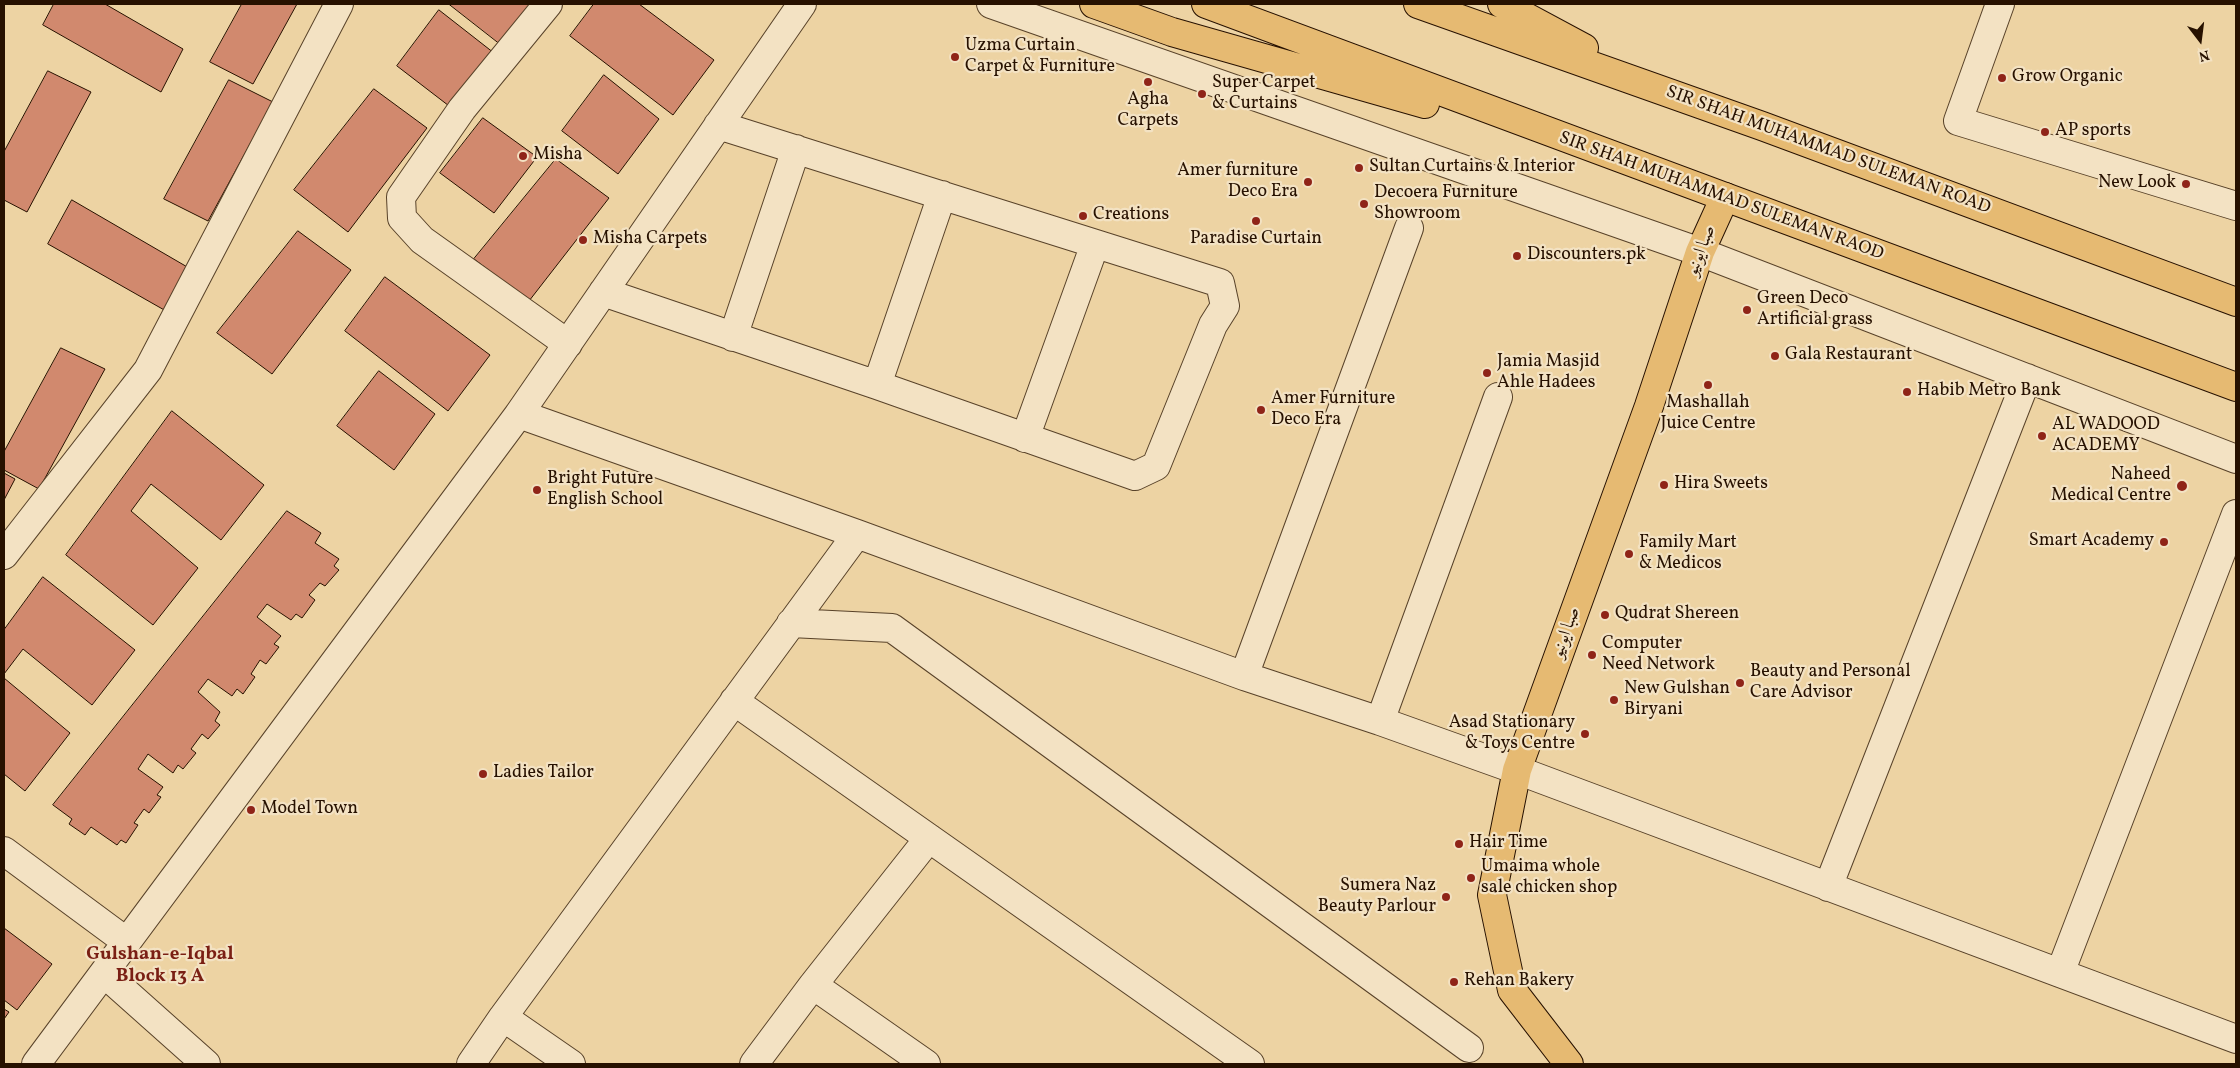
<!DOCTYPE html>
<meta charset="utf-8">
<style>
body{margin:0}
#map{position:relative;width:2240px;height:1068px;overflow:hidden;background:#edd3a3;font-family:Vollkorn,serif}
canvas{display:block}
.frame{position:absolute;inset:0;border:5px solid #271100;pointer-events:none}
.north{position:absolute;left:2175px;top:15px;width:50px;height:50px;-webkit-text-stroke:4px #f3e2c3;paint-order:stroke;rotate:165deg;font-size:14px;font-weight:700;line-height:20px;text-align:center;color:#271100}
.north::after{content:'';display:block;margin:auto;width:18px;height:22px;background:#271100;clip-path:polygon(50% 0,100% 100%,50% 72%,0 100%)}
</style>
<div id="map">
<canvas width="2240" height="1068"></canvas>
<div class="frame"></div>
<div class="north">N</div>
</div>
<script>
const c = document.querySelector('canvas').getContext('2d');
c.lineJoin = 'round';
function fillPath(path, color) {
  c.fillStyle = color;
  c.fill(path, 'evenodd');
}
function strokePath(path, color, width, dash) {
  c.strokeStyle = color;
  c.lineWidth = width;
  c.lineCap = dash ? 'butt' : 'round';
  c.setLineDash(dash || []);
  c.stroke(path);
}
function label(font, color, halo, rows, align = 'center') {
  c.font = font + ' Vollkorn,Amiri,serif';
  c.lineWidth = 4.5;
  c.setLineDash([]);
  c.textBaseline = 'middle';
  c.strokeStyle = halo;
  c.fillStyle = color;
  for (const [text, x, y, turn = 0] of rows) {
    c.save();
    c.translate(x, y);
    c.rotate((+turn || 0) * Math.PI / 180);
    c.textAlign = isNaN(turn) ? turn : align;
    if (halo) c.strokeText(text, 0, 0);
    c.fillText(text, 0, 0);
    c.restore();
  }
}
const building = new Path2D(`
 M54 4H105L183 49 161 92 43 25Z
 M242 4H297L253 84 210 62Z
 M449 4H543L508 50Z
 M594 4H639L714 60 673 115 570 36Z
 M439 10 494 53 453 109 397 66Z
 M48 71 91 92 27 212 4 200V152Z
 M604 75 659 119 618 174 562 131Z
 M229 80 273 102 208 221 164 199Z
 M374 89 427 128 348 232 294 190Z
 M483 118 537 157 494 213 440 173Z
 M556 159 609 198 529 301 474 259Z
 M72 200 189 268 166 311 48 244Z
 M298 231 351 270 272 374 217 333Z
 M385 277 490 355 448 411 345 331Z
 M61 348 105 369 39 489 4 470V452Z
 M379 371 435 414 394 470 337 426Z
 M172 411 264 485 221 540 151 484 131 511 198 568 153 625 66 555Z
 M4 473 15 479 4 500Z
 M287 511 321 533 315 543 339 559 334 566 339 570 325 586 320 583 309 595 315 600 302 618 296 614 291 620 267 604 257 617 281 636 274 644 279 647 266 664 260 660 251 674 255 677 243 694 237 689 232 696 208 679 198 692 220 712 215 721 220 725 208 739 202 734 191 749 196 753 183 769 178 765 173 773 148 754 138 769 163 787 157 795 161 797 149 813 144 809 134 823 138 825 126 843 121 840 117 845 91 827 85 835 69 824 72 819 53 805Z
 M43 577 135 650 92 705 23 649 4 674V630Z
 M4 678 70 733 25 791 4 774Z
 M4 928 52 964 17 1010 4 1000Z
 M4 1009 9 1012 4 1019Z`);
fillPath(building, '#d1896e');
strokePath(building, '#271100', 1);
const minor = new Path2D(`
 M548 4 462 109 401 197 402 218 422 240 568 344
 M991 4 1700 252 2236 459
 M2000 4 1958 121 2236 206
 M603 292 877 385 1135 476 1156 466 1213 325 1225 306 1220 283 718 125
 M733 337 796 149
 M877 385 942 195
 M519 414 857 534 1244 676 1380 721 1517 770 2236 1039
 M1025 438 1095 244
 M4 555 148 370 339 4
 M791 623 892 628 1469 1048
 M1244 676 1409 228
 M734 701 1250 1064
 M1380 721 1498 397
 M4 851 127 942
 M1828 887 2027 378
 M2060 973 2236 514
 M105 974 206 1064
 M813 985 926 1064
 M503 1017 571 1064
 M36 1064 519 414 802 4
 M471 1064 503 1017 857 534
 M754 1064 813 985 929 838`);
const major = new Path2D(`
 M1569 1064 1512 990 1492 895 1517 770 1649 406 1700 252 1725 197`);
const highway = new Path2D(`
 M1094 4 1172 32 1425 104
 M1206 4C1549 134 1893 259 2236 387
 M1418 4 1762 126 2236 302
 M1502 4 1584 48`);
strokePath(minor, '#584229', 30);
strokePath(major, '#271100', 30);
strokePath(highway, '#271100', 30);
strokePath(minor, '#f3e2c3', 28);
strokePath(major, '#e6ba72', 28);
strokePath(highway, '#e6ba72', 28);
for (const [x, y, r, color] of [
 [955,57,5,"#8f2418"],
 [2002,78,5,"#8f2418"],
 [1148,82,5,"#8f2418"],
 [1202,94,5,"#8f2418"],
 [2045,132,5,"#8f2418"],
 [523,156,5,"#8f2418"],
 [1359,168,5,"#8f2418"],
 [1308,182,5,"#8f2418"],
 [2186,184,5,"#8f2418"],
 [1364,204,5,"#8f2418"],
 [1083,216,5,"#8f2418"],
 [1256,221,5,"#8f2418"],
 [583,240,5,"#8f2418"],
 [1517,256,5,"#8f2418"],
 [1747,310,5,"#8f2418"],
 [1775,356,5,"#8f2418"],
 [1487,373,5,"#8f2418"],
 [1708,385,5,"#8f2418"],
 [1907,392,5,"#8f2418"],
 [1261,410,5,"#8f2418"],
 [2042,436,5,"#8f2418"],
 [1664,485,5,"#8f2418"],
 [2182,486,6,"#8f2418"],
 [537,490,5,"#8f2418"],
 [2164,542,5,"#8f2418"],
 [1629,554,5,"#8f2418"],
 [1605,615,5,"#8f2418"],
 [1592,655,5,"#8f2418"],
 [1740,683,5,"#8f2418"],
 [1614,700,5,"#8f2418"],
 [1585,734,5,"#8f2418"],
 [483,774,5,"#8f2418"],
 [251,810,5,"#8f2418"],
 [1459,844,5,"#8f2418"],
 [1471,878,5,"#8f2418"],
 [1446,897,5,"#8f2418"],
 [1454,982,5,"#8f2418"]
]) {
  const dot = new Path2D();
  dot.arc(x, y, r, 0, 2 * Math.PI);
  c.fillStyle = color;
  c.fill(dot);
  strokePath(dot, '#f3e2c3', 2);
}
label('18px', '#271100', '#f3e2c3', [
 ["Uzma Curtain",965,47],
 ["Carpet & Furniture",965,68],
 ["Grow Organic",2012,78],
 ["Super Carpet",1212,84],
 ["& Curtains",1212,105],
 ["Agha",1148,101,"center"],
 ["Carpets",1148,122,"center"],
 ["AP sports",2055,132],
 ["Misha",533,156],
 ["Sultan Curtains & Interior",1369,168],
 ["Amer furniture",1298,172,"right"],
 ["Deco Era",1298,193,"right"],
 ["New Look",2176,184,"right"],
 ["Decoera Furniture",1374,194],
 ["Showroom",1374,215],
 ["Creations",1093,216],
 ["Misha Carpets",593,240],
 ["Paradise Curtain",1256,240,"center"],
 ["Discounters.pk",1527,256],
 ["Green Deco",1757,300],
 ["Artificial grass",1757,321],
 ["Gala Restaurant",1785,356],
 ["Jamia Masjid",1497,363],
 ["Ahle Hadees",1497,384],
 ["Habib Metro Bank",1917,392],
 ["Amer Furniture",1271,400],
 ["Deco Era",1271,421],
 ["Mashallah",1708,404,"center"],
 ["Juice Centre",1708,425,"center"],
 ["AL WADOOD",2052,426],
 ["ACADEMY",2052,447],
 ["Naheed",2171,476,"right"],
 ["Medical Centre",2171,497,"right"],
 ["Bright Future",547,480],
 ["English School",547,501],
 ["Hira Sweets",1674,485],
 ["Smart Academy",2154,542,"right"],
 ["Family Mart",1639,544],
 ["& Medicos",1639,565],
 ["Qudrat Shereen",1615,615],
 ["Computer",1602,645],
 ["Need Network",1602,666],
 ["Beauty and Personal",1750,673],
 ["Care Advisor",1750,694],
 ["New Gulshan",1624,690],
 ["Biryani",1624,711],
 ["Asad Stationary",1575,724,"right"],
 ["& Toys Centre",1575,745,"right"],
 ["Ladies Tailor",493,774],
 ["Model Town",261,810],
 ["Hair Time",1469,844],
 ["Umaima whole",1481,868],
 ["sale chicken shop",1481,889],
 ["Sumera Naz",1436,887,"right"],
 ["Beauty Parlour",1436,908,"right"],
 ["Rehan Bakery",1464,982]
], 'left');
label('18px', '#271100', '#f3e2c3', [
 ["SIR SHAH MUHAMMAD SULEMAN ROAD",1828,151,20],
 ["SIR SHAH MUHAMMAD SULEMAN RAOD",1721,197,20],
 ["صبا ایونیو",1702,251,-69],
 ["صبا ایونیو",1567,633,-70]
]);
label('bold 19px', '#7a1f14', '#f3e2c3', [
 ["Gulshan-e-Iqbal",160,956],
 ["Block 13 A",160,978]
]);
</script>
